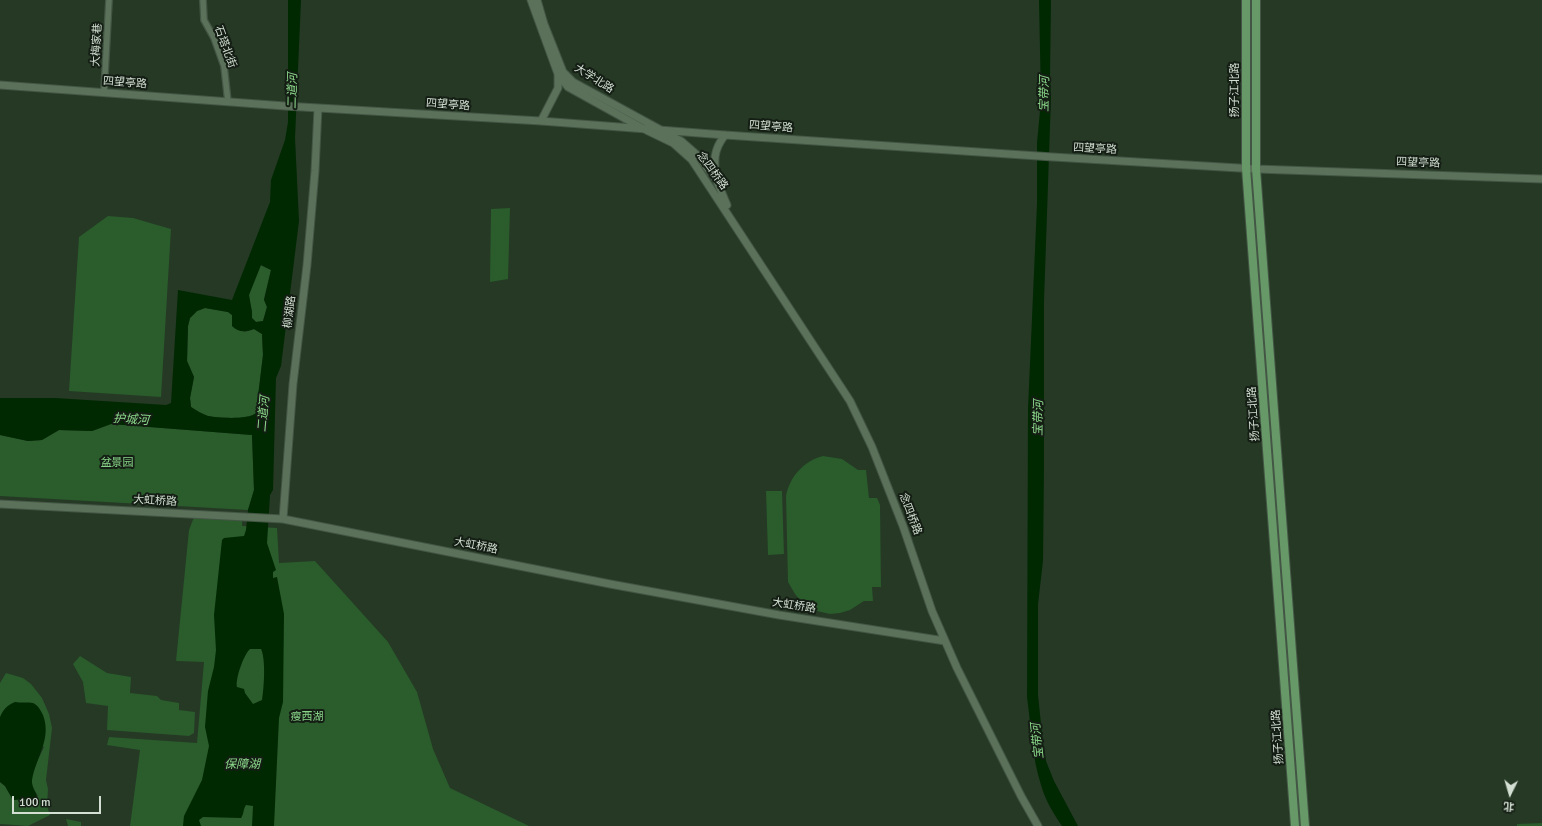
<!DOCTYPE html>
<meta charset="utf-8">
<style>
body{margin:0}
#map{position:relative;width:1542px;height:826px;overflow:hidden;background:#253925;font-family:Signika,"Noto Sans SC",sans-serif}
canvas{display:block}
.north{position:absolute;left:1490px;top:774px;width:40px;height:40px;-webkit-text-stroke:3px #151e14;paint-order:stroke;rotate:185deg;font-size:11px;font-weight:700;line-height:16px;text-align:center;color:#d2dfd2}
.north::after{content:'';display:block;margin:auto;width:14px;height:18px;background:#d2dfd2;clip-path:polygon(50% 0,100% 100%,50% 72%,0 100%)}
.scale{position:absolute;left:12px;top:796px;width:89px;height:18px;box-sizing:border-box;border:2px solid #d2dfd2;border-top:0;padding-left:5px;font-size:12px;line-height:14px;white-space:nowrap;color:#d2dfd2;-webkit-text-stroke:3px #151e14;paint-order:stroke}
</style>
<div id="map">
<canvas width="1542" height="826"></canvas>
<div class="north">北</div>
<div class="scale">100 m</div>
</div>
<script>
const c = document.querySelector('canvas').getContext('2d');
c.lineJoin = 'round';
function fillPath(path, color) {
  c.fillStyle = color;
  c.fill(path, 'evenodd');
}
function strokePath(path, color, width, dash) {
  c.strokeStyle = color;
  c.lineWidth = width;
  c.lineCap = dash ? 'butt' : 'round';
  c.setLineDash(dash || []);
  c.stroke(path);
}
function label(font, color, halo, rows, align = 'center') {
  c.font = font + ' Signika,"Noto Sans SC",sans-serif';
  c.lineWidth = 4;
  c.setLineDash([]);
  c.textBaseline = 'middle';
  c.strokeStyle = halo;
  c.fillStyle = color;
  for (const [text, x, y, turn = 0] of rows) {
    c.save();
    c.translate(x, y);
    c.rotate((+turn || 0) * Math.PI / 180);
    c.textAlign = isNaN(turn) ? turn : align;
    if (halo) c.strokeText(text, 0, 0);
    c.fillText(text, 0, 0);
    c.restore();
  }
}
fillPath(new Path2D(`
 M510 208 508 279 490 282 491 209Z
 M108 216 133 218 171 229 161 397 69 391 79 237Z
 M260 265 271 270 264 299 267 307 263 321 256 322 252 318C253 310 249 303 249 296 249 287 258 275 260 265Z
 M205 308 228 312 232 315V326L245 332 254 329 262 334 263 355 256 413C249 420 218 418 208 416 202 414 197 411 191 407L190 398 194 377 187 361 188 326 190 318 197 311Z
 M111 424 252 435 254 490 248 510 0 496V435L28 441 42 440 59 430 92 431Z
 M823 456 842 459 858 470H866L869 498H877L880 505 881 587H872L873 601H864L850 610 840 613 830 614 813 610 801 601 795 594 788 582 786 496C790 476 804 461 823 456Z
 M766 491H782L784 554 768 555Z
 M194 517 242 520V526L277 528 279 563 315 561 388 642 417 692 433 749 450 788 529 826H130L140 750 107 745 109 737 197 743 204 662 176 661 189 530Z
 M80 656 107 673 131 677 130 693 157 696 161 700 179 703V710L195 712 194 733 189 736 107 730 108 706 86 703 83 682 73 664Z
 M6 673 23 678 31 684 42 698 49 714 52 728 46 780 48 789 47 806 50 815 28 826 0 824V782L5 786 13 800 25 799 33 801 38 796C36 792 32 788 32 784 30 774 40 756 44 747L0 717V720V683Z
 M66 819 81 822V826H68Z
 M1542 823V826H1517V824Z`), '#2a5c2c');
fillPath(new Path2D(`
 M288 0H301L295 138 299 221 281 366 276 378 273 490 270 495 267 543 276 570 273 572V578L277 577 284 614 283 702 279 718 274 826H252L253 806 246 805C243 809 244 814 241 818L203 817 199 820 201 826H183L184 816 202 780 209 746 205 727 208 691 214 667 216 650 214 615 222 540 224 538 244 536 246 530 248 510 254 490 252 435 111 424 92 431 59 430 42 440 28 441 0 435V398H55L166 405 171 403 178 290 232 300 270 202 271 180 285 140 288 122ZM261 265 271 270 264 300 267 307 263 321 256 322 252 318V312L249 295ZM205 308 228 312 232 315V326C239 333 245 332 254 329L262 334 263 355 256 413C249 420 218 418 208 416 202 414 197 411 191 407L190 398 194 377 187 361 188 326 190 318 197 311ZM250 649H261C266 659 264 689 262 700L253 704 245 693 244 689 237 687C235 679 244 654 250 649Z
 M1039 0H1051L1050 76 1051 97 1044 301V469L1043 561 1038 604V695L1043 743 1046 761 1054 781 1078 826H1062C1054 814 1045 800 1041 785 1032 757 1031 726 1027 697L1028 409 1037 204V143L1041 100Z
 M15 702C20 703 28 702 33 703 38 705 41 711 43 715 52 739 36 757 32 780 31 788 38 793 37 800L33 801 25 799 13 800 5 786 0 782V717C3 710 7 705 15 702Z`), '#002902');
const minor = new Path2D(`
 M203 0 204 20 214 38 224 66 228 102
 M104 92 109 0`);
const tertiary = new Path2D(`
 M531 0 558 74 568 87 642 128 673 143 692 160 850 401 872 447 903 526 932 611 957 668 1021 796 1038 826
 M537 0 544 24 563 72 573 82 681 141 697 155 716 179 727 205
 M0 85 285 106 541 121 725 135 1053 157 1256 169 1542 179
 M541 121 558 88V74
 M716 179C714 161 713 150 725 135
 M0 504 283 519 610 584 779 615 945 641
 M283 519 293 384 307 265 315 171 318 108`);
const primary = new Path2D(`
 M1246 0V168L1295 826
 M1256 0V169L1305 826`);
strokePath(minor, '#435544', 8);
strokePath(tertiary, '#435544', 9);
strokePath(primary, '#435544', 10);
strokePath(minor, '#5b715a', 5.5);
strokePath(tertiary, '#5b715a', 7);
strokePath(primary, '#679867', 8);
label('11px', '#d2dfd2', '#151e14', [
 ["大梅家巷",97,45,-87],
 ["石塔北街",225,47,70],
 ["大学北路",594,79,32],
 ["四望亭路",125,83,4],
 ["扬子江北路",1235,90,-90],
 ["四望亭路",448,105,4],
 ["四望亭路",771,127,4],
 ["四望亭路",1095,149,3],
 ["四望亭路",1418,163,2],
 ["念四桥路",712,171,54],
 ["柳湖路",290,312,-83],
 ["扬子江北路",1254,414,-94],
 ["大虹桥路",155,501,3],
 ["念四桥路",910,514,69],
 ["大虹桥路",476,546,11],
 ["大虹桥路",794,606,9],
 ["扬子江北路",1278,737,-94]
]);
label('11px', '#88d589', '#151e14', [
 ["盆景园",117,463],
 ["瘦西湖",307,717]
]);
label('italic 12px', '#8cd98c', '#151e14', [
 ["二道河",293,91,-89],
 ["宝带河",1045,94,-89],
 ["二道河",264,414,-85],
 ["宝带河",1039,418,-89],
 ["护城河",131,420,4],
 ["宝带河",1038,741,-96],
 ["保障湖",242,765]
]);
</script>
